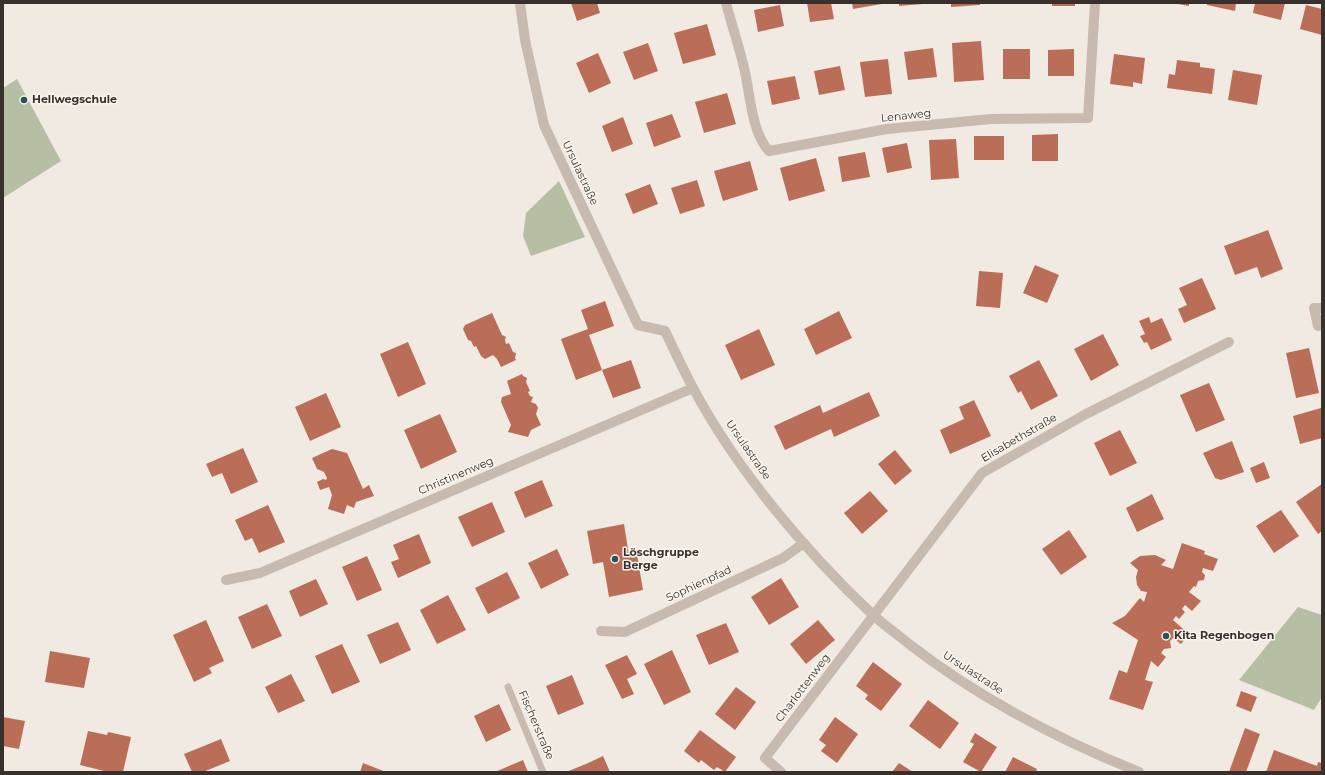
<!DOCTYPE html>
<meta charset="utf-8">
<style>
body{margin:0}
#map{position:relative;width:1325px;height:775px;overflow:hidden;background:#f1eae2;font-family:Montserrat,sans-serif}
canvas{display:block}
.frame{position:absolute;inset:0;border:4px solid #38302c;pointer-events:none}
</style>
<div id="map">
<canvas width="1325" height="775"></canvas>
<div class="frame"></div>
</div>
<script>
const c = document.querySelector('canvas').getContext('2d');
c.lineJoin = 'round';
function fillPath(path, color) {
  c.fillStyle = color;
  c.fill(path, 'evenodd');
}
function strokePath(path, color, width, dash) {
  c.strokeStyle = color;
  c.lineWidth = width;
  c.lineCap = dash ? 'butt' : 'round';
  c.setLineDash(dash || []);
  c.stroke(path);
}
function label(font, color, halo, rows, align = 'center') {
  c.font = font + ' Montserrat,sans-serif';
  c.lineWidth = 3;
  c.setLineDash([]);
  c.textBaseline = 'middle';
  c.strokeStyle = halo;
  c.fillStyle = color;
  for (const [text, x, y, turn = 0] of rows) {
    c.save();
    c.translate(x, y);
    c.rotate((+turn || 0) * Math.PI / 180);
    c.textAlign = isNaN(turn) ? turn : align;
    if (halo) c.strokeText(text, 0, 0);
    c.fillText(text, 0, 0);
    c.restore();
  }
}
fillPath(new Path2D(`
 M17 79 61 161 3 198V88Z
 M559 181 585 237 531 256 523 236 526 213Z
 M1298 607 1322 615V697L1314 710 1239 680Z`), '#b6bfa3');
fillPath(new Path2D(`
 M571 3H597L600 13 577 21Z
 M807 3H831L834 19 810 22Z
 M852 3H882V4L853 9Z
 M899 3H923V4L899 6Z
 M951 3H980V5L951 7Z
 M1052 3H1075V6H1052Z
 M1172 3H1189V6Z
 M1207 3H1236L1235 11 1207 5Z
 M1255 3H1285L1281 20 1253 13Z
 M780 5 784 26 758 32 754 10Z
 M1306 5 1322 9V35L1300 29Z
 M707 24 716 55 683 64 674 33Z
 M981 41 984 80 954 82 952 43Z
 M648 43 658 71 634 80 623 52Z
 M933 48 937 77 908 80 904 52Z
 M1003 49H1030V79H1003Z
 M1074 49V76H1048V50Z
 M598 53 611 83 589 93 576 63Z
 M1114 54 1145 58 1142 84 1133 82V87L1110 84Z
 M888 59 892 94 865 97 860 62Z
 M1177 60 1200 63V67L1215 69 1212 94 1167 88 1169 74 1175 75Z
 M840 66 845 90 819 95 814 71Z
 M1233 70 1262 75 1257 105 1228 100Z
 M795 76 800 99 772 105 767 81Z
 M727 93 736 124 704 133 695 102Z
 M672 114 681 137 654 147 646 123Z
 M623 117 633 144 612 152 602 126Z
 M1058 134V161H1032V135Z
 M974 136H1004V160H974Z
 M956 139 959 178 931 180 929 140Z
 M907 143 912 168 887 173 882 148Z
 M865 152 870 177 842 182 838 157Z
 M816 158 825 191 789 201 780 168Z
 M750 161 758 190 723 201 714 171Z
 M697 180 705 206 680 214 671 188Z
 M650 184 658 204 633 214 625 194Z
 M1268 230 1283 269 1261 278 1257 267 1235 275 1224 246Z
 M1035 265 1059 275 1047 303 1023 293Z
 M979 271 1003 273 1000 308 976 306Z
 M1202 278 1216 309 1184 323 1178 309 1187 305 1179 288Z
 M605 301 614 326 589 335 602 370 576 380 561 339 588 329 581 310Z
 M839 311 852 338 816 355 804 329Z
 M492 313 502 335 506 337 505 340 506 344 509 343 513 352 516 353 515 358 516 360 501 367 497 359 493 355 485 359 481 356 476 346 474 347 471 341 468 340 463 329 465 325Z
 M1149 317 1151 323 1162 318 1172 340 1151 350 1147 342 1144 343 1140 336 1145 334 1139 321Z
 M759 329 775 365 741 380 725 345Z
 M1103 334 1119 365 1091 381 1074 349Z
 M408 342 426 384 398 397 380 354Z
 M1309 348 1319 393 1296 398 1286 353Z
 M631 360 641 388 613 398 602 370Z
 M1039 360 1058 396 1031 410 1021 391 1018 393 1009 376Z
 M522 374 523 376 527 378 526 382 530 391 528 392 530 396 533 397 531 402 536 404 538 408 536 414 541 425 531 430 528 437 508 432 511 425 501 402 502 397 511 394 507 381Z
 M1209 383 1225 420 1196 432 1180 395Z
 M869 392 880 416 834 437 831 429 785 450 774 426 820 405 823 413Z
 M326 393 341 427 310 441 295 407Z
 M974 400 991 436 950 454 940 430 964 419 959 407Z
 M1321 408 1322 438 1300 444 1293 416Z
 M440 414 457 452 421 469 404 430Z
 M1120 430 1137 463 1110 476 1094 443Z
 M1232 441 1244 472 1221 480 1215 478 1203 453Z
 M243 448 258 482 231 494 222 473 212 477 206 464Z
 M332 449 347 453 363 489 369 485 374 496 356 502 354 508 347 505 344 514 328 509 332 495 329 487 320 490 317 482 323 479 326 480 327 478 324 472 317 469 312 458Z
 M895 450 912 471 895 485 878 464Z
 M1264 462 1270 478 1256 483 1250 468Z
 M542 480 553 506 525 518 514 492Z
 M1322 484V531L1318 534 1296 502Z
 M870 491 888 511 862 534 844 513Z
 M1152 494 1164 519 1137 532 1126 508Z
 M492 502 505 532 472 547 458 517Z
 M268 505 285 542 259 553 252 538 245 541 235 520Z
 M1281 510 1299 536 1274 553 1256 526Z
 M624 524 629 556 637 555 643 590 609 597 603 562 593 564 587 531Z
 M1069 530 1087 557 1061 575 1042 549Z
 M419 534 431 563 398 578 391 562 399 559 393 545Z
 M1182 543 1205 551 1204 554 1218 559 1213 571 1203 568 1202 572 1205 575 1204 580 1198 581 1196 587 1194 586 1189 592 1201 601 1192 611 1185 605 1182 609 1185 612 1179 619 1176 616 1173 620 1189 634 1181 644 1173 638 1170 641 1171 648 1164 649 1161 653 1166 657 1158 667 1151 661 1145 680 1153 682 1143 710 1109 699 1119 670 1127 673 1138 640 1112 623 1125 616 1140 598 1144 602 1147 592 1141 591 1137 585 1136 577 1138 570 1130 563 1140 556 1155 555 1166 560 1161 565 1173 569Z
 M557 549 569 575 541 589 528 563Z
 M367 556 382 590 357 601 342 567Z
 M507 572 520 598 488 614 475 588Z
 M781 578 799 607 769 625 751 597Z
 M316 579 328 604 300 617 289 591Z
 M448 595 466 630 437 644 420 610Z
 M267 604 282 636 252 649 238 617Z
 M206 620 224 661 209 668 212 673 194 682 173 635Z
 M818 620 835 640 806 664 790 644Z
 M398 622 411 650 380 664 367 635Z
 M726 623 739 652 709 665 696 635Z
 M342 644 360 682 332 694 315 656Z
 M672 650 691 692 664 705 644 664Z
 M50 651 90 658 84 688 45 682Z
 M627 655 637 674 627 679 634 694 622 699 605 665Z
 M873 662 902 684 881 711 865 699 868 695 856 686Z
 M291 674 305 701 278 713 265 687Z
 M572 675 584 704 558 715 546 686Z
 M736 687 756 702 735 730 715 714Z
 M1241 691 1257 697 1251 712 1236 706Z
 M928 700 959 723 940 749 909 726Z
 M499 704 511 730 486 742 474 716Z
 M3 717 25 721 19 749 3 746Z
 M835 717 858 734 837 763 821 751 826 745 819 740Z
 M1245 728 1260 734 1246 772H1229Z
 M700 730 736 757 725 772 717 767 714 770 701 760 699 763 684 751Z
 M88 731 107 735 108 732 131 737 123 772H108L80 765Z
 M975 733 997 747 981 772 963 762 974 744 970 742Z
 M221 739 230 761 203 772H192L184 754Z
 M1274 750 1317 766 1318 762 1322 763V772H1266Z
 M603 756 610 772H566L586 764Z
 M1013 757 1037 769 1036 772H1005Z
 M523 760 528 772H495Z
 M363 763 386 772H360Z
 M899 763 913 772H892Z`), '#ba6e57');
strokePath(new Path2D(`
 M508 687 543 772`), '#c9baaf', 7);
strokePath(new Path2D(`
 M520 3 525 40 544 125 638 325 665 331C674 350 683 369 693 388 737 470 805 551 873 615 884 625 897 634 909 644 979 698 1057 739 1139 772
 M726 3C732 26 740 49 745 72 750 95 752 133 769 151L887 129 991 119 1088 118 1095 3
 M1318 326 1314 308H1322
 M226 580 260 573 693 388
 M601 631 625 632 783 558 804 543
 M781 772 765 758 982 473 1086 414 1229 342`), '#c9baaf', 10);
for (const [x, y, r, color] of [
 [24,100,4,"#255456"],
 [615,559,4,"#255456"],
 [1166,636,4,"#255456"]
]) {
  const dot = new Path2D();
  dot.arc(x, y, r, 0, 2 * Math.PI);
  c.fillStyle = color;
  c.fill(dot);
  strokePath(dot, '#f9f4ee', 1.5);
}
label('bold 11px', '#38302c', '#f9f4ee', [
 ["Hellwegschule",32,100],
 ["Löschgruppe",623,553],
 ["Berge",623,566],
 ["Kita Regenbogen",1174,636]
], 'left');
label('11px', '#38302c', '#f9f4ee', [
 ["Lenaweg",906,116,-6],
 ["Ursulastraße",580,173,65],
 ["Elisabethstraße",1019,438,-30],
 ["Ursulastraße",748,450,55],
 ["Christinenweg",456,476,-23],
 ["Sophienpfad",699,584,-25],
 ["Ursulastraße",973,673,33],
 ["Charlottenweg",803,688,-53],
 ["Fischerstraße",536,725,67]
]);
</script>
